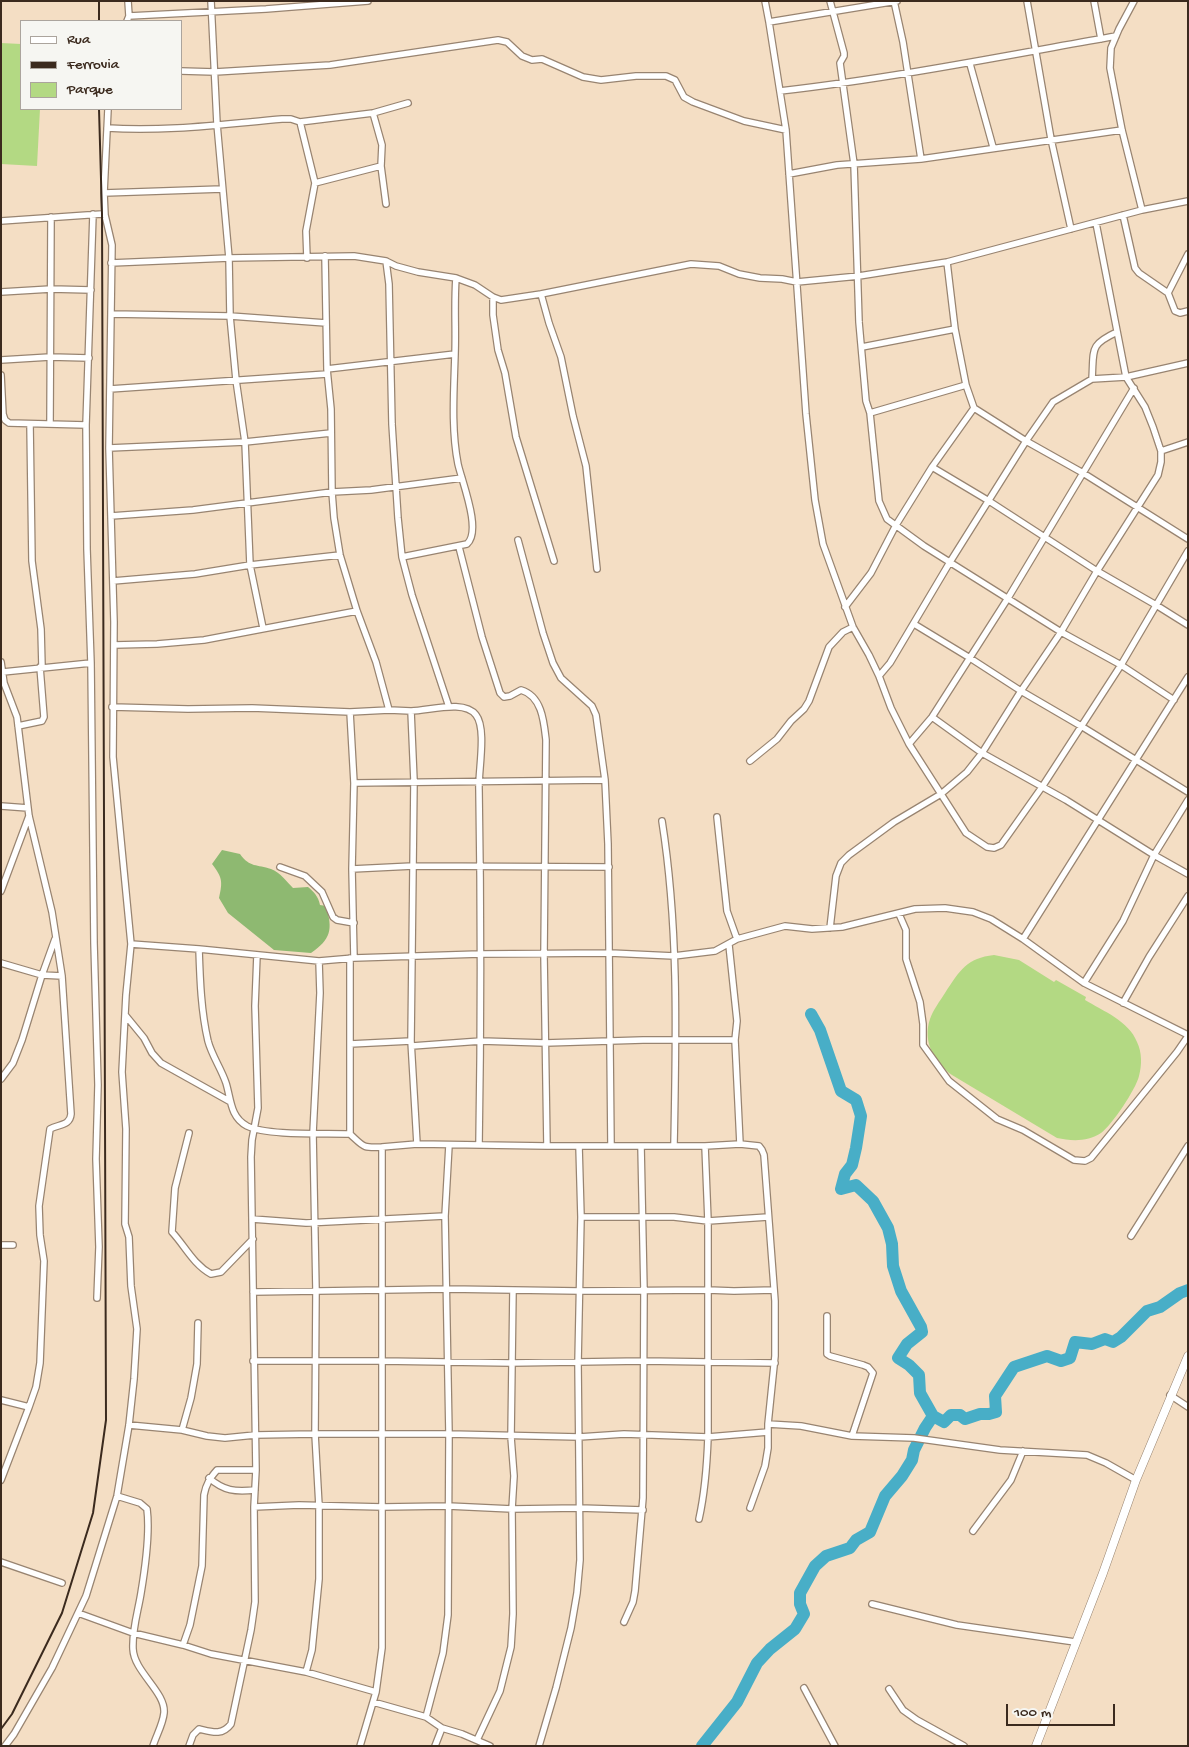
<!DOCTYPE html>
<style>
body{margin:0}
#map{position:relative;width:1189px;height:1747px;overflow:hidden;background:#f4dec4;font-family:"Gochi Hand",sans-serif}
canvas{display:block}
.frame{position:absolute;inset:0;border:2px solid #3b2a1e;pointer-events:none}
.legend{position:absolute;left:20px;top:20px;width:162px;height:90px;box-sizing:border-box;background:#f6f6f2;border:1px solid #aba49d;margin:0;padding:6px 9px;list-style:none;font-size:15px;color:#3b2a1e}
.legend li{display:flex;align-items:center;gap:10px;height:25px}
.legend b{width:25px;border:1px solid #aba49d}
.scale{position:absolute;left:1006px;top:1704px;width:109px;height:22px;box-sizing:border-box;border:2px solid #3b2a1e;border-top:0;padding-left:6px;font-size:15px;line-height:18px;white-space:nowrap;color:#3b2a1e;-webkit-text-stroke:4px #f6f6f2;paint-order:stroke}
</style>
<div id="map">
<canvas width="1189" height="1747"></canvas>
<div class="frame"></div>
<ul class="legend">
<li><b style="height:6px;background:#fff"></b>Rua</li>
<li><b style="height:6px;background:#3b2a1e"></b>Ferrovia</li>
<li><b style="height:14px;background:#b3d983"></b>Parque</li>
</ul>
<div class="scale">100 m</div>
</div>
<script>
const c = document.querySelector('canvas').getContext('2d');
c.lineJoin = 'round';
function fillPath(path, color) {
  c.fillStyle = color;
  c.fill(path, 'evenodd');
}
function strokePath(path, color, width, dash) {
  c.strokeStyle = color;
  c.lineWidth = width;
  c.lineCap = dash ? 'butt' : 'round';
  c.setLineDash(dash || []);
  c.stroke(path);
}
fillPath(new Path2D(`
 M1 43 21 44V109H40L37 166 1 164Z
 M994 955 1019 960 1054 982 1056 980 1086 997 1085 1000C1103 1011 1129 1021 1137 1042 1142 1052 1142 1065 1139 1076 1136 1089 1112 1125 1101 1133 1088 1142 1071 1141 1057 1138L952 1075C935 1063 922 1042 930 1019 933 1010 940 1001 945 993 960 970 967 958 994 955Z`), '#b3d983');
fillPath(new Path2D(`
 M222 850 240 854C250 868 257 864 271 869 280 872 287 882 293 888L308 887C314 892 318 896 320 905L326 906C333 930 331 939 311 953L274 950 228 913 219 898C223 881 222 877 212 864Z`), '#8eb971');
strokePath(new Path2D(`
 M933 1416 944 1422 951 1415H960L965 1419 980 1414H989L996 1412 995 1396 1014 1367 1047 1356 1061 1361 1070 1358 1075 1342 1092 1344 1105 1339 1113 1342 1121 1337 1147 1311 1160 1307 1180 1293 1188 1290
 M702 1746 737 1702 757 1663 770 1649 795 1629 804 1614 800 1604V1593L815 1566 826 1556 850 1548 856 1540 870 1532 885 1496 902 1476 912 1460 914 1450 925 1428 933 1416 920 1393 919 1375 909 1365 898 1358 907 1344 922 1332 921 1327 901 1291 893 1266 892 1244 888 1228 873 1201 856 1185 841 1189 845 1174 852 1165 856 1148 861 1116 856 1100 841 1091 820 1030 811 1014`), '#48aec7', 12);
const street = new Path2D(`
 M211 1 217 124 229 258 230 316 236 380 245 442 250 565 263 628
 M765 1 769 22 786 130 806 414 815 500 823 544 853 627 869 655 879 676 891 708 909 744 966 833 987 847 994 848 1001 845 1042 787 1121 665 1188 551
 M830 1 844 53V56L840 63 854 164 859 322 866 401 870 413 879 501 887 519 924 546 1061 632 1121 665 1174 700
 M894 1 903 42 921 159
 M1027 1 1051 139 1071 229
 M1094 1 1101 39
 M1134 1 1119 29 1111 48 1110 68 1122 130 1142 210
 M129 16 266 9 368 1
 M127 21 129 16 128 1
 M769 22 897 1
 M970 64 993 147
 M181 71 215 72 330 65 498 40 507 42 522 56 532 60 542 59 583 77 601 80 636 76H666L675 80 684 97 693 102 744 121 786 130
 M780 91C893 78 1004 56 1116 36
 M373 113 382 145 381 166 386 204
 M300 122 315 183 306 231 307 258
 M107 128C165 132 224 124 282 119H291L300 122 373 113 408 103
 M789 174 837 165 921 159 1122 130
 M315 183 381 166
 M104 193 222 189
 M93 214 86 425 87 549 91 663 94 943 98 1085 96 1159 99 1247 97 1298
 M105 215 104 193 108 109
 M1123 215 1135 268 1139 273 1168 293 1175 311 1180 313 1188 311
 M1 221 102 214 105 215 112 245 109 448 114 622 113 757 131 944 199 949 319 961 354 958 480 954 610 953 674 956 715 951 737 939 785 926 812 929 842 927 915 909 945 908 973 912 991 919 1023 939 1084 983 1188 1035
 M325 256 327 369 331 409 332 492 334 518 340 555 357 611 376 662 389 710
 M386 261 389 284 392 424 398 518 402 557 412 595 449 707
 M947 262 955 329 966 385 974 408 1026 441 1083 473 1188 539
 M111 263 229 258 354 256 386 261 396 266 418 272 456 278 475 285 493 297 501 300 541 294 691 264 719 266 739 274 760 278 782 279 797 282 859 276 947 262 1142 210 1188 201
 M1 292 51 289 91 290
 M1168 293 1188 254
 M541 294 549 323 561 357 573 416 586 466 597 569
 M493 297V315L498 350 505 373 516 437 554 561
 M111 314 230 316 326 323
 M862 347 955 329
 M1 360 50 357 89 358
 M327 369 455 354
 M1 375 3 414 5 420 9 423 86 425
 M1092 379C1094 349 1089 345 1117 332
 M110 389 327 374
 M870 413 966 385
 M30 424 32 561 41 629 42 667
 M50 424 51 217
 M109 448 245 442 331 433
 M1161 451 1188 442
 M932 467 989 501 1097 571 1156 605 1188 625
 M111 516 193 510 332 492 371 490 462 478
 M518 540 543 633 553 663 561 678 592 706 596 715 605 780 608 844 611 1145
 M459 547 482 637 500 693 504 697 510 696 521 690C542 696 544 722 546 740L544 955 547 1146
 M402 557 467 544C482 531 462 482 458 464 451 429 454 390 455 354 456 329 454 304 456 278
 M113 581 195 574 250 565 340 555
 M845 607 871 573 896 525 932 467 974 408
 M914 624 970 658 1021 691 1081 726 1188 792
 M114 645 157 644 204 640 357 611
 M1 662 4 683 17 717 29 816 52 912 62 976 71 1114C70 1126 59 1124 50 1129L39 1206 40 1235 44 1261 40 1363 36 1387 29 1407 1 1480
 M3 672 91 663
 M879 676 890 663 950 562 1026 441 1053 402 1092 379 1126 377 1188 363
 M112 707 188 709 252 708 350 712 389 710 411 711 414 781 411 1041 417 1144
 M411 711C429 711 464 699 476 715 487 729 478 772 479 790 481 908 481 1026 479 1145
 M350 712 354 783 352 869 354 958
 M932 717 982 753 1066 800 1154 855 1188 874
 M18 726 42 721 44 717 40 667
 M909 744 932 717 1008 598 1134 388
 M750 761 777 739 791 721 804 709 809 701 829 647 843 632 853 627
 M354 783 605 780
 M1 806 28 808
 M717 817 727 911 737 939
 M662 821C679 928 676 1038 674 1145
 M280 867 305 876 322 892 333 917 337 920 354 923
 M352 869 413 866 609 867
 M1 891 29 816
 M899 914 906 930V959L920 1002 923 1024V1045L949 1081 997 1119 1023 1130 1074 1160 1085 1161 1091 1158 1177 1052 1188 1036
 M830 928 836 876 841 863 849 855 894 822 941 794 967 772 982 753 1021 691 1061 632 1097 571 1158 475 1161 462V451L1153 427 1145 407 1126 377 1096 223
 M1023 939 1188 677
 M729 945 737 1021 735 1040 740 1144
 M199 949C200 979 201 1011 208 1041 212 1056 221 1068 226 1083 231 1099 230 1117 247 1126 268 1136 324 1133 350 1134 364 1147 362 1148 382 1147
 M1 963 42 975 62 976
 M1084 983 1123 921 1154 855 1188 800
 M1123 1003 1149 957 1188 896
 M126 1016 144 1038 152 1053 161 1063 229 1101
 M350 1044 411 1041
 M412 1046 481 1041 545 1043 643 1040H735
 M1 1079 13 1063 22 1040 42 975 55 939
 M189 1133 175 1188 172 1232C185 1246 193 1264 211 1274L221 1272 253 1239
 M350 1134V958
 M581 1217H674L708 1221 768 1217
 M252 1219 306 1223 445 1216
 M1131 1236 1188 1146
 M1 1245H13
 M253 1292 448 1289 579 1291 708 1290 734 1291 774 1290
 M827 1316V1354L830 1356 863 1365 868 1367 873 1373 852 1436
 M253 1361H381L511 1363 643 1361 775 1363
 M1170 1395 1188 1407
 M1 1400 29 1407
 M768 1424 801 1426 852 1436 914 1438 1000 1450 1087 1455 1106 1463 1136 1480
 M129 1425 182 1430 207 1436 225 1438 255 1435 315 1434H449L579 1437 624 1434 708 1437 768 1432
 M182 1430 191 1398 197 1364 198 1323
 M209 1478C224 1491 235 1492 255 1490
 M117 1496 140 1503 147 1509C150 1532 145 1569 141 1593 138 1612 132 1629 133 1649 134 1672 166 1692 164 1713 163 1724 156 1736 153 1746
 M254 1507 299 1505 383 1507 448 1506 512 1509 579 1508 643 1510
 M699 1519C705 1492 707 1465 708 1437V1221L705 1146
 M973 1531 1011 1480 1023 1451
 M1 1562 62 1583
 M872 1604 957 1625 1075 1642
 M78 1613 133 1633 183 1645 211 1654 306 1672 376 1692
 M624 1622 633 1602 635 1591 643 1498 644 1291 641 1146
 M183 1645 190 1625 202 1566 204 1495C206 1484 210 1478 217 1470H256
 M306 1672 312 1650 319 1579V1506L315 1434 316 1291 313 1133 320 993 319 961
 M804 1688 835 1746
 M889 1689 903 1710 917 1720 964 1746
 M373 1702 426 1717 442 1728 462 1734 490 1746
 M426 1717 443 1653 448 1615 449 1434 445 1216 449 1145
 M477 1740 500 1691 511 1647 513 1614 512 1509 514 1476 511 1437 513 1290
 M5 1746 14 1734 52 1668 86 1596 117 1496 129 1425 134 1379 137 1329 131 1286 129 1237 125 1224 126 1129 122 1072 126 995 131 944
 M189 1746 193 1735 199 1729C212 1732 222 1736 231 1724L251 1630 255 1602 254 1507 256 1470 251 1157 252 1140 258 1108 255 1006 257 955
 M360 1746 376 1692 382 1648V1147L417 1144 547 1146H705L740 1144 759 1146 762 1150 764 1155 775 1301V1356L768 1424V1448L765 1466 750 1508
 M435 1746 442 1728
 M539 1746 556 1688 571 1628 577 1593 580 1560 578 1363 581 1217 579 1146`);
const secondary = new Path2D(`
 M1036 1746 1103 1573 1136 1480 1188 1356`);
strokePath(street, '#988471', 8);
strokePath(secondary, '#988471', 9);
strokePath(street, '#fff', 5.5);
strokePath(secondary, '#fff', 8);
strokePath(new Path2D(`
 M99 1V21
 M1 1729 12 1714 62 1613 93 1513 106 1420 102 214 99 109`), '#3b2a1e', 2);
</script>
